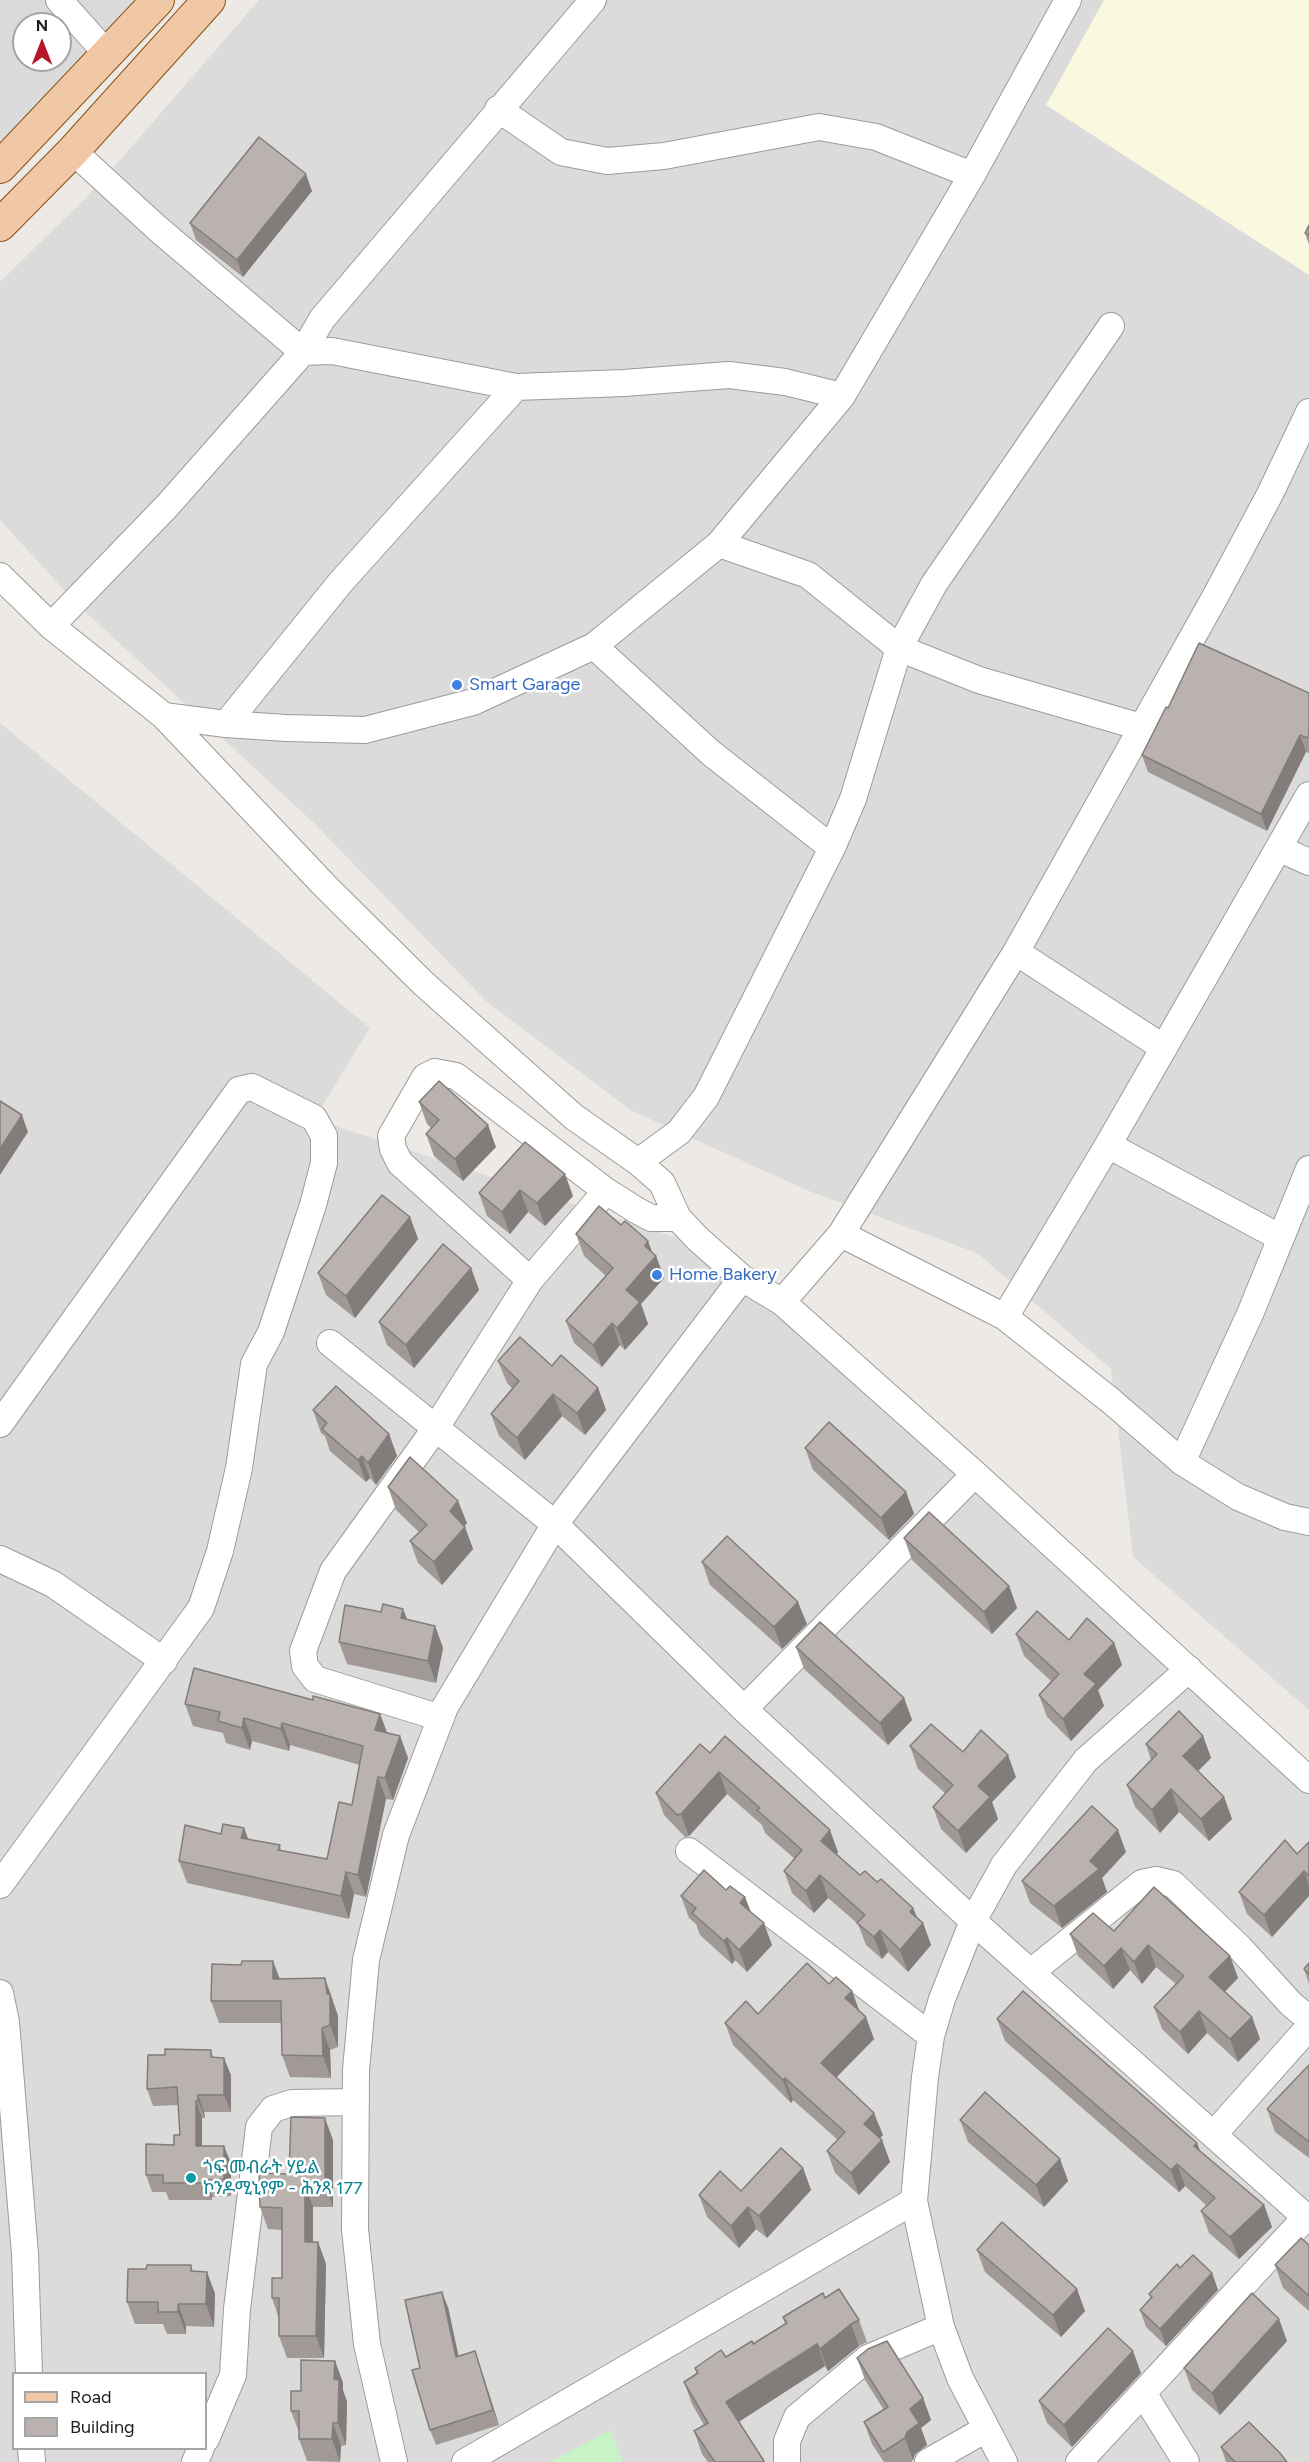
<!DOCTYPE html>
<meta charset="utf-8">
<style>
body{margin:0}
#map{position:relative;width:1309px;height:2462px;overflow:hidden;background:#ede9e5;font-family:Figtree,sans-serif}
canvas{display:block}
.legend{position:absolute;left:12px;top:2372px;width:195px;height:78px;box-sizing:border-box;background:#fff;border:2px solid #a5a5a5;margin:0;padding:8px 10px;list-style:none;font-size:18px;color:#1e1e1e}
.legend li{display:flex;align-items:center;gap:12px;height:30px}
.legend b{width:30px;border:2px solid #a5a5a5}
.north{position:absolute;left:12px;top:12px;width:60px;height:60px;box-sizing:border-box;background:#fff;border:2px solid #a5a5a5;border-radius:50%;rotate:0deg;font-size:16px;font-weight:700;line-height:24px;text-align:center;color:#1e1e1e}
.north::after{content:'';display:block;margin:auto;width:21px;height:27px;background:#b51629;clip-path:polygon(50% 0,100% 100%,50% 72%,0 100%)}
</style>
<div id="map">
<canvas width="1309" height="2462"></canvas>
<ul class="legend">
<li><b style="height:8px;background:#f1c8a6"></b>Road</li>
<li><b style="height:16px;background:#bab2ae"></b>Building</li>
</ul>
<div class="north">N</div>
</div>
<script>
const c = document.querySelector('canvas').getContext('2d');
c.lineJoin = 'round';
function fillPath(path, color) {
  c.fillStyle = color;
  c.fill(path, 'evenodd');
}
function strokePath(path, color, width, dash) {
  c.strokeStyle = color;
  c.lineWidth = width;
  c.lineCap = dash ? 'butt' : 'round';
  c.setLineDash(dash || []);
  c.stroke(path);
}
function label(font, color, halo, rows, align = 'center') {
  c.font = font + ' Figtree,"Noto Sans Ethiopic",sans-serif';
  c.lineWidth = 5;
  c.setLineDash([]);
  c.textBaseline = 'middle';
  c.strokeStyle = halo;
  c.fillStyle = color;
  for (const [text, x, y, turn = 0] of rows) {
    c.save();
    c.translate(x, y);
    c.rotate((+turn || 0) * Math.PI / 180);
    c.textAlign = isNaN(turn) ? turn : align;
    if (halo) c.strokeText(text, 0, 0);
    c.fillText(text, 0, 0);
    c.restore();
  }
}
fillPath(new Path2D(`
 M0 0H137L0 148ZM24 24H60V60H24Z
 M259 0H1309V1710L1133 1557 1111 1369 977 1253 809 1191 632 1111 486 1001 315 824 76 603 0 520V282L94 190Z
 M0 723 370 1028 314 1119 705 1247 1309 1790V2462H0ZM14 2374H206V2448H14Z`), '#dbdbdb');
fillPath(new Path2D(`
 M1104 0H1309V275L1046 105Z`), '#fbf8e0');
fillPath(new Path2D(`
 M610 2430 623 2462H550Z`), '#c8f3c6');
const minor = new Path2D(`
 M59 0 108 55
 M498 109 561 152 607 161 664 156 819 127 876 137 972 175
 M73 151 157 228 303 352 332 351 516 387 624 383 729 375 785 382 842 396
 M719 544 808 575 899 648 979 680 1141 727
 M0 576 51 626 164 716 326 887 424 984 574 1117 638 1162 662 1183 678 1218 698 1239 742 1278 782 1302 975 1474 1309 1780
 M51 626 167 506 303 352 322 319 593 0
 M594 646 711 753 832 848
 M164 716 226 724 286 728 365 730 473 702 594 646 719 544 842 396 972 175 1068 0
 M226 724 340 583 516 387
 M1280 849 1309 862
 M1016 952 1164 1048
 M1108 1145 1281 1238
 M638 1162 679 1132 706 1097 832 848 853 799 899 648 934 584 1111 326
 M841 1234 1016 952 1215 597 1270 494 1309 412
 M530 1280 400 1163 393 1149 391 1136 425 1077 435 1072 456 1076 606 1191 636 1210 651 1218H678
 M782 1302 841 1234 1005 1317 1111 1401 1182 1462 1238 1497 1285 1517 1309 1522
 M1005 1317 1108 1145 1309 795
 M330 1343 555 1524 744 1709 973 1921 1309 2220
 M0 1424 239 1090 252 1087 314 1118 324 1136V1163L313 1205 271 1332 254 1364 239 1468 220 1551 201 1608 0 1885
 M1182 1462 1250 1314 1309 1169
 M0 1559 53 1584 164 1661
 M744 1709 975 1474
 M441 1718 315 1679 305 1666 303 1651 333 1571 435 1429 530 1280 606 1191
 M689 1851 931 2036
 M1031 1972 1142 1883 1156 1880 1173 1884 1240 1948 1291 2004 1309 2019
 M0 1993 6 2022 25 2254 29 2374
 M1214 2134 1309 2027
 M1143 2393 1186 2462
 M206 2439 233 2375 237 2309 259 2127 273 2109 292 2103 356 2102
 M31 2448 32 2462
 M195 2462 201 2448
 M394 2462 367 2344 355 2229 356 2070 366 1960 396 1835 445 1707 555 1524 742 1278
 M465 2462 914 2201
 M787 2462V2441L797 2417 868 2358 941 2327
 M928 2462 986 2429
 M1004 2462 960 2378 941 2327 914 2201 925 2077 931 2036 942 1999 973 1921 1004 1865 1086 1760 1189 1669
 M1079 2462 1306 2217`);
const major = new Path2D(`
 M0 167 158 0
 M0 225 73 151 209 0`);
strokePath(minor, '#9b9b9b', 28);
strokePath(major, '#875110', 34);
strokePath(minor, '#fff', 26);
strokePath(major, '#f1c8a6', 32);
fillPath(new Path2D(`
 M312 191 243 277 196 240 190 223Z
 M1309 225V245L1305 233Z
 M1309 693V753L1306 752 1267 831 1148 772 1142 755 1168 708Z
 M419 1102 496 1147 463 1181 434 1156 426 1134 431 1128 427 1124Z
 M525 1142 573 1196 545 1226 528 1212 510 1234 487 1216 479 1193Z
 M410 1217 418 1239 355 1318 326 1295 318 1273Z
 M576 1234 652 1252 656 1256 664 1278 641 1304 648 1324 625 1350 620 1345 602 1367 574 1343 566 1321 606 1276 584 1256Z
 M471 1268 479 1290 414 1368 387 1345 379 1322Z
 M498 1361 552 1366 598 1388 606 1410 585 1435 562 1416 525 1460 499 1436 491 1414 512 1388 507 1383Z
 M313 1410 389 1434 397 1456 376 1485 370 1478 366 1482 330 1451 325 1436 321 1433Z
 M805 1448 906 1492 914 1514 889 1540 813 1470Z
 M388 1487 467 1523 464 1526 473 1549 442 1585 418 1563 410 1541 419 1532 396 1510Z
 M904 1538 1009 1586 1017 1608 992 1634 912 1560Z
 M702 1562 807 1624 782 1649 710 1585Z
 M381 1612 435 1626 443 1648 436 1683 347 1664 339 1642Z
 M1016 1634 1069 1640 1114 1643 1122 1665 1098 1690 1104 1706 1071 1741 1047 1717 1039 1695 1051 1681 1024 1656Z
 M796 1647 904 1698 912 1720 888 1745 804 1669Z
 M313 1700 380 1714 387 1732 400 1736 408 1758 393 1800 386 1799 366 1897 354 1894 349 1919 187 1883 179 1861 221 1834 244 1828 249 1840 280 1845 281 1851 327 1859 352 1805 360 1765 290 1745 289 1751 252 1741 250 1750 226 1743 223 1733 193 1726 185 1704Z
 M1203 1736 1211 1758 1198 1771 1224 1797 1232 1819 1209 1841 1179 1812 1160 1833 1135 1807 1127 1785 1151 1760 1146 1744Z
 M910 1746 963 1752 1016 1777 992 1802 998 1819 966 1853 941 1829 933 1807 945 1793 918 1769Z
 M710 1753 838 1852 837 1854 860 1875 877 1882 913 1908 917 1917 923 1923 931 1945 908 1972 888 1952 882 1959 866 1945 858 1924 828 1898 814 1913 792 1893 784 1871 795 1859 765 1833 762 1825 727 1794 689 1836 685 1837 664 1815 656 1793Z
 M1309 1842V1896L1272 1937 1247 1914 1239 1892 1297 1854Z
 M1126 1852 1102 1878 1107 1892 1062 1928 1030 1903 1022 1881Z
 M726 1890 745 1897 751 1912 772 1945 747 1972 735 1960 732 1964 700 1935 696 1924 689 1918 681 1896Z
 M1114 1931 1230 1956 1238 1978 1225 1992 1252 2017 1260 2039 1238 2062 1207 2033 1188 2054 1162 2029 1154 2007 1176 1984 1156 1967 1142 1984 1130 1970 1113 1989 1078 1956 1070 1934Z
 M273 1961 280 1979 325 1978 338 2016V2047L330 2050 331 2078 290 2077 282 2055 281 2023H219L211 2001 241 1965Z
 M1309 1963V1984L1304 1969Z
 M829 1984 852 1991 859 2011 874 2039 836 2077 883 2135 879 2138 882 2140 890 2162 859 2195 835 2173 827 2151 838 2140 793 2100 791 2103 733 2045 725 2023 758 2014Z
 M997 2019 1197 2143 1200 2151 1264 2205 1272 2227 1239 2259 1209 2233 1201 2211 1207 2206 1185 2186 1179 2192 1005 2041Z
 M211 2050 213 2057 231 2075V2112H204L205 2118H202V2146L231 2163V2196L212 2197V2200H169L166 2192H152L146 2175 174 2145 180 2135 178 2105 153 2106 147 2089 165 2055Z
 M1309 2065V2158L1275 2132 1267 2109Z
 M960 2120 1060 2159 1068 2181 1044 2207 968 2142Z
 M333 2140V2207H313V2242H318L326 2264 324 2358H287L279 2336V2319L272 2298 282 2278V2230L268 2229 260 2207Z
 M803 2168 811 2190 767 2238 756 2229 739 2248 707 2217 699 2195 741 2191Z
 M1309 2245V2311L1283 2288 1275 2265Z
 M977 2250 1085 2311 1061 2337 985 2272Z
 M191 2265 193 2271 207 2272 215 2294 214 2327 186 2326V2334H167L163 2324H135L127 2302 146 2269Z
 M1180 2268 1212 2273 1218 2290 1166 2346 1146 2327 1140 2310 1151 2299 1149 2294Z
 M825 2298 859 2320 867 2342 859 2346 828 2371 825 2366 738 2422 764 2462H708L702 2454 694 2431 704 2425 692 2404 684 2382 697 2374 695 2368 726 2357 753 2344 785 2324 783 2317Z
 M448 2307 458 2356 480 2366 499 2425 436 2445 430 2430 420 2368Z
 M1287 2341 1220 2415 1192 2390 1184 2368Z
 M857 2358 923 2398 931 2420 921 2428 927 2445 915 2454 913 2460 911 2462H884L872 2444 864 2422 884 2410 865 2380Z
 M335 2361 343 2383V2390L347 2402 346 2445 341 2446 340 2462 307 2461 299 2439V2432L291 2411 301 2391Z
 M1141 2373 1072 2447 1047 2423 1039 2401Z
 M1221 2447 1287 2462H1226Z`), '#a09996');
fillPath(new Path2D(`
 M306 174 312 191 243 277 237 260Z
 M1300 735 1306 752 1267 831 1261 814Z
 M22 1115 28 1132 0 1175V1149Z
 M488 1125 496 1147 463 1181 455 1159Z
 M565 1174 573 1196 545 1226 537 1203Z
 M520 1190 528 1212 510 1234 502 1212Z
 M410 1217 418 1239 355 1318 346 1296Z
 M648 1241 654 1257 656 1256 664 1278 641 1304 648 1324 625 1350 617 1328 626 1290 645 1246Z
 M471 1268 479 1290 414 1368 406 1345Z
 M612 1323 620 1345 602 1367 593 1345Z
 M598 1388 606 1410 585 1435 577 1413Z
 M553 1394 562 1416 525 1460 517 1438Z
 M389 1434 397 1456 376 1485 368 1463Z
 M362 1456 370 1478 366 1482 358 1460Z
 M906 1492 914 1514 889 1540 881 1518Z
 M458 1501 467 1523 458 1534 450 1511Z
 M465 1527 473 1549 442 1585 434 1562Z
 M1009 1586 1017 1608 992 1634 984 1612Z
 M798 1602 807 1624 782 1649 774 1627Z
 M403 1609 412 1631 401 1618Z
 M435 1626 443 1648 436 1683 428 1661Z
 M1114 1643 1122 1665 1098 1690 1104 1706 1071 1741 1063 1719 1084 1674Z
 M904 1698 912 1720 888 1745 880 1723Z
 M380 1714 388 1736 375 1730Z
 M244 1718 252 1741 250 1750 242 1728Z
 M282 1723 290 1745 289 1751 281 1729Z
 M400 1736 408 1758 393 1800 385 1778Z
 M1203 1736 1211 1758 1191 1778 1183 1756Z
 M1008 1755 1016 1777 992 1802 998 1819 966 1853 958 1831 978 1786Z
 M719 1772 727 1794 689 1836 681 1814Z
 M378 1777 386 1799 366 1897 358 1875Z
 M1171 1789 1179 1812 1160 1833 1152 1810Z
 M1224 1797 1232 1819 1209 1841 1201 1819Z
 M244 1828 252 1851 241 1838Z
 M830 1830 838 1852 829 1863 821 1841Z
 M1118 1830 1126 1852 1102 1878 1107 1892 1062 1928 1054 1906 1090 1861Z
 M1304 1871 1309 1885V1896L1272 1937 1264 1915Z
 M346 1872 354 1894 349 1919 341 1896Z
 M820 1875 828 1898 814 1913 806 1891Z
 M745 1897 753 1919 740 1903Z
 M913 1908 920 1926 923 1923 931 1945 908 1972 900 1950 910 1912Z
 M764 1923 772 1945 747 1972 739 1950Z
 M880 1930 888 1952 882 1959 874 1937Z
 M727 1938 735 1960 732 1964 724 1941Z
 M1148 1945 1156 1967 1142 1984 1134 1962Z
 M1121 1948 1130 1970 1113 1989 1104 1966Z
 M1230 1956 1238 1978 1217 1999 1209 1977Z
 M273 1961 281 1983 273 1979Z
 M325 1978 338 2016V2047L330 2025 327 1994Z
 M852 1991 860 2013 845 1998Z
 M1199 2011 1207 2033 1188 2054 1180 2032Z
 M866 2017 874 2039 829 2085 821 2063Z
 M1252 2017 1260 2039 1238 2062 1230 2039Z
 M322 2028 330 2050 331 2078 323 2056Z
 M224 2058 231 2075V2112L224 2095Z
 M785 2078 793 2100 791 2103 783 2080Z
 M198 2095 204 2112 205 2118 198 2101Z
 M196 2101 202 2118V2163L196 2146Z
 M874 2113 883 2135 872 2146 864 2124Z
 M325 2118 333 2140V2207L325 2185Z
 M882 2140 890 2162 859 2195 851 2173Z
 M1197 2143 1205 2165 1194 2146Z
 M224 2146 231 2163V2196L224 2179Z
 M1060 2159 1068 2181 1044 2207 1036 2185Z
 M1177 2164 1185 2186 1179 2192 1171 2170Z
 M803 2168 811 2190 767 2238 759 2216Z
 M206 2180 212 2197V2200L206 2183Z
 M305 2185 313 2207V2264L305 2242Z
 M1264 2205 1272 2227 1239 2259 1230 2237Z
 M748 2207 756 2229 739 2248 731 2226Z
 M318 2242 326 2264 324 2358 316 2336Z
 M207 2272 215 2294 214 2327 206 2304Z
 M1212 2273 1218 2290 1166 2346 1160 2329Z
 M1077 2289 1085 2311 1061 2337 1053 2315Z
 M442 2292 448 2307 462 2372 456 2357Z
 M178 2304 186 2326V2334L178 2312Z
 M1279 2319 1287 2341 1220 2415 1212 2393Z
 M851 2324 859 2346 828 2371 820 2349Z
 M817 2344 825 2366 734 2425 726 2402Z
 M475 2351 480 2366 499 2425 493 2410Z
 M1133 2351 1141 2373 1072 2447 1064 2425Z
 M335 2361 343 2383V2390L347 2402 346 2445 338 2423 334 2379Z
 M923 2398 931 2420 921 2428 927 2445 915 2454 913 2460 905 2438 910 2409Z
 M333 2423 341 2446 340 2462 332 2439Z`), '#827d7a');
const building = new Path2D(`
 M259 137 306 174 237 260 190 223Z
 M1309 225V235L1305 233Z
 M1199 643 1309 693V735L1307 738 1300 735 1261 814 1142 755 1166 707 1168 708Z
 M439 1081 488 1125 455 1159 426 1134 439 1120 419 1102Z
 M0 1101 22 1115 0 1149Z
 M525 1142 565 1174 537 1203 520 1190 502 1212 479 1193Z
 M382 1195 410 1217 346 1296 318 1273Z
 M599 1206 621 1225 625 1221 648 1241 645 1246 656 1256 626 1290 640 1302 617 1328 612 1323 593 1345 566 1321 613 1268 576 1234Z
 M443 1244 471 1268 406 1345 379 1322Z
 M520 1337 552 1366 561 1355 598 1388 577 1413 553 1394 517 1438 491 1414 519 1381 498 1361Z
 M336 1386 389 1434 368 1463 362 1456 358 1460 322 1429 327 1423 313 1410Z
 M829 1422 906 1492 881 1518 805 1448Z
 M410 1457 458 1501 450 1511 465 1527 434 1562 410 1541 427 1525 388 1487Z
 M929 1512 1009 1586 984 1612 904 1538Z
 M727 1536 798 1602 774 1627 702 1562Z
 M383 1604 403 1609 401 1618 435 1626 428 1661 339 1642 345 1605 381 1612Z
 M1037 1611 1069 1640 1087 1618 1114 1643 1084 1674 1096 1684 1063 1719 1039 1695 1059 1674 1016 1634Z
 M820 1622 904 1698 880 1723 796 1647Z
 M194 1668 313 1700V1696L380 1714 375 1730 400 1736 385 1778 378 1777 358 1875 346 1872 341 1896 179 1861 185 1825 221 1834 223 1824 244 1828 241 1838 280 1845 278 1850 327 1859 339 1802 352 1805 363 1746 282 1723 281 1729 244 1718 242 1728 218 1721 220 1712 185 1704Z
 M1179 1711 1203 1736 1183 1756 1224 1797 1201 1819 1171 1789 1152 1810 1127 1785 1157 1754 1146 1744Z
 M931 1724 963 1752 981 1730 1008 1755 978 1786 990 1797 958 1831 933 1807 953 1785 910 1746Z
 M725 1736 830 1830 821 1841 860 1875 865 1871 877 1882 881 1879 913 1908 910 1912 923 1923 900 1950 880 1930 874 1937 857 1923 865 1915 820 1875 806 1891 784 1871 802 1850 757 1810 760 1808 719 1772 681 1814 677 1815 656 1793 700 1744 710 1753Z
 M1092 1806 1118 1830 1090 1861 1099 1869 1054 1906 1022 1881Z
 M1285 1840 1297 1854 1309 1842V1876L1304 1871 1264 1915 1239 1892Z
 M704 1870 726 1890 730 1886 745 1897 740 1903 764 1923 739 1950 727 1938 724 1941 692 1913 696 1908 681 1896Z
 M1154 1887 1230 1956 1209 1977 1252 2017 1230 2039 1199 2011 1180 2032 1154 2007 1184 1976 1148 1945 1134 1962 1121 1948 1104 1966 1070 1934 1093 1913 1114 1931Z
 M242 1961H273V1979L325 1978 327 1994H330V2025L322 2028 323 2056 282 2055 281 2001H211L212 1964 241 1965Z
 M807 1963 829 1984 836 1977 852 1991 845 1998 866 2017 821 2063 874 2113 864 2124 882 2140 851 2173 827 2151 845 2132 785 2078 783 2080 725 2023 746 2001 758 2014Z
 M1309 1963V1974L1304 1969Z
 M1023 1991 1197 2143 1194 2146 1264 2205 1230 2237 1201 2211 1215 2198 1177 2164 1171 2170 997 2019Z
 M165 2049 211 2050V2057L224 2058V2095H198V2101H196V2146H224V2179L206 2180V2183H163V2175H146V2144L174 2145V2135H180L177 2087 147 2089 148 2055H165Z
 M1309 2065V2142L1267 2109Z
 M985 2092 1060 2159 1036 2185 960 2120Z
 M291 2117 325 2118V2185H305V2242H318L316 2336H279V2298H272V2278H282V2208L260 2207 259 2173 289 2174Z
 M781 2148 803 2168 759 2216 748 2207 731 2226 699 2195 720 2171 741 2191Z
 M1002 2222 1077 2289 1053 2315 977 2250Z
 M1301 2238 1309 2245V2296L1275 2265Z
 M1193 2255 1212 2273 1160 2329 1140 2310 1152 2297 1149 2294 1177 2264 1180 2268Z
 M147 2265H191V2271L207 2272 206 2304H178V2312H158V2302H127L128 2269H146Z
 M839 2289 859 2320 851 2324 820 2349 817 2344 726 2402 764 2461 762 2462H715L694 2431 708 2423 684 2382 698 2373 695 2368 721 2350 726 2357 752 2341 753 2344 787 2323 783 2317 823 2293 825 2298Z
 M442 2292 456 2357 475 2351 493 2410 430 2430 412 2370 420 2368 405 2300Z
 M1252 2293 1279 2319 1212 2393 1184 2368Z
 M1108 2328 1133 2351 1064 2425 1039 2401Z
 M887 2341 923 2398 910 2409 919 2423 907 2432 905 2438 883 2452 864 2422 888 2407 857 2358 868 2349Z
 M301 2360 335 2361 334 2379 339 2380 338 2423H333L332 2439H299V2411H291V2391H301Z
 M1249 2422 1280 2453 1287 2462H1235L1221 2447Z`);
fillPath(building, '#bab2ae');
strokePath(building, '#827d7a', 1.5);
for (const [x, y, r, color] of [
 [457,685,6,"#3f7fe0"],
 [657,1275,6,"#3f7fe0"],
 [191,2178,6,"#0f9aa8"]
]) {
  const dot = new Path2D();
  dot.arc(x, y, r, 0, 2 * Math.PI);
  c.fillStyle = color;
  c.fill(dot);
  strokePath(dot, '#fff', 2);
}
label('18px', '#366cbe', '#fff', [
 ["Smart Garage",469,685],
 ["Home Bakery",669,1275]
], 'left');
label('18px', '#0d838f', '#fff', [
 ["ጎፍ መብራት ሃይል",203,2168],
 ["ኮንዶሚኒየም - ሕንጻ 177",203,2189]
], 'left');
</script>
